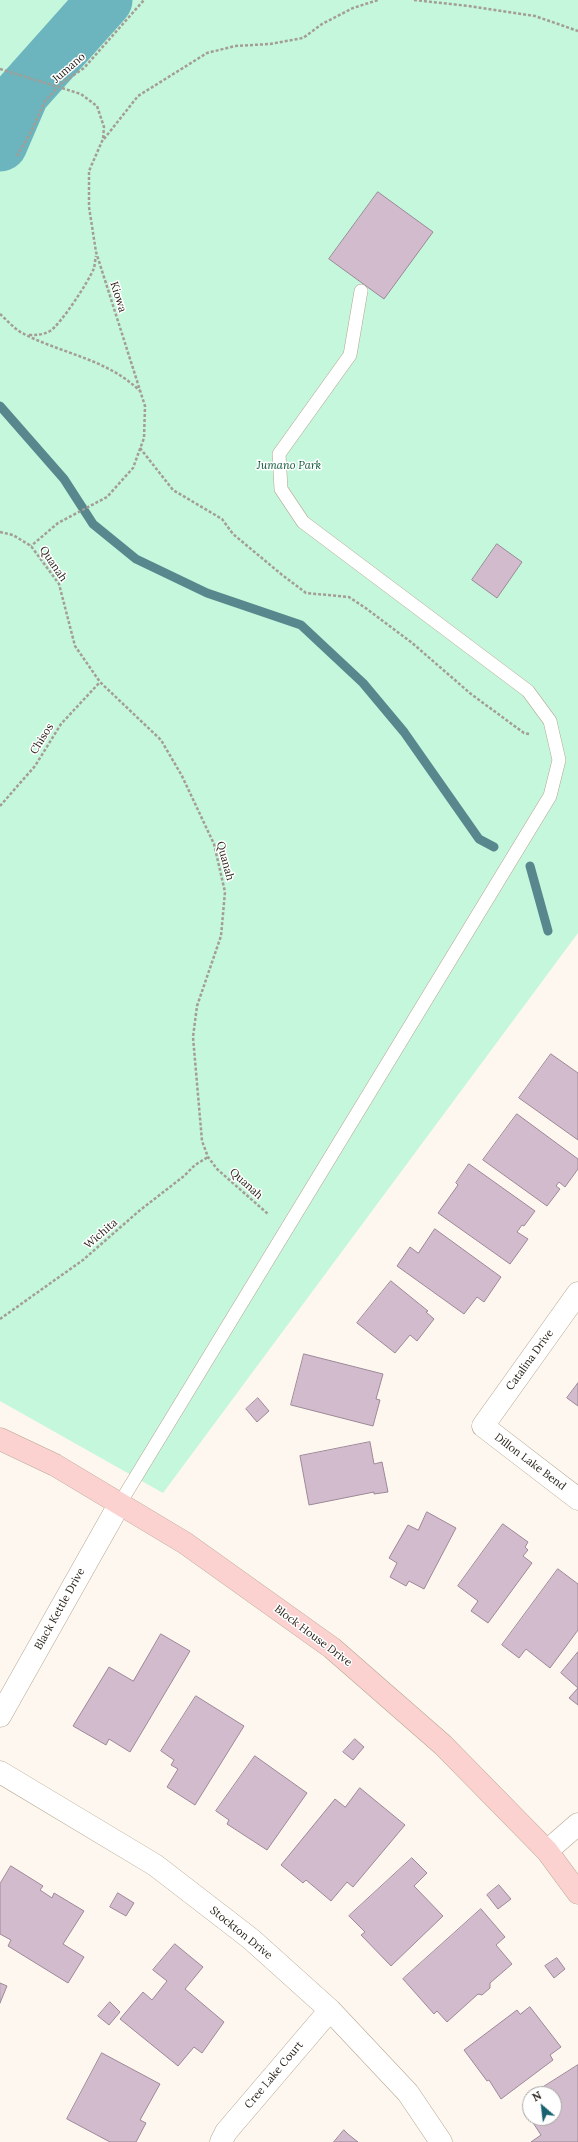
<!DOCTYPE html>
<style>
body{margin:0}
#map{position:relative;width:578px;height:2142px;overflow:hidden;background:#fef7ef;font-family:Lora,serif}
canvas{display:block}
.north{position:absolute;left:522px;top:2086px;width:40px;height:40px;box-sizing:border-box;background:#fff;border:1px solid #a9a7a3;border-radius:50%;rotate:332deg;font-size:11px;font-weight:700;line-height:16px;text-align:center;color:#28221a}
.north::after{content:'';display:block;margin:auto;width:14px;height:18px;background:#196270;clip-path:polygon(50% 0,100% 100%,50% 72%,0 100%)}
</style>
<div id="map">
<canvas width="578" height="2142"></canvas>
<div class="north">N</div>
</div>
<script>
const c = document.querySelector('canvas').getContext('2d');
c.lineJoin = 'round';
function fillPath(path, color) {
  c.fillStyle = color;
  c.fill(path, 'evenodd');
}
function strokePath(path, color, width, dash) {
  c.strokeStyle = color;
  c.lineWidth = width;
  c.lineCap = dash ? 'butt' : 'round';
  c.setLineDash(dash || []);
  c.stroke(path);
}
function label(font, color, halo, rows, align = 'center') {
  c.font = font + ' Lora,serif';
  c.lineWidth = 3;
  c.setLineDash([]);
  c.textBaseline = 'middle';
  c.strokeStyle = halo;
  c.fillStyle = color;
  for (const [text, x, y, turn = 0] of rows) {
    c.save();
    c.translate(x, y);
    c.rotate((+turn || 0) * Math.PI / 180);
    c.textAlign = isNaN(turn) ? turn : align;
    if (halo) c.strokeText(text, 0, 0);
    c.fillText(text, 0, 0);
    c.restore();
  }
}
fillPath(new Path2D(`
 M0 0H578V933L163 1493 0 1401Z`), '#c4f7db');
strokePath(new Path2D(`
 M0 406 64 479 93 524 136 559 207 593 301 625 363 683 404 732 479 839 494 847
 M530 866 548 931`), '#58888d', 9);
strokePath(new Path2D(`
 M0 144 22 93 105 0`), '#6cb4be', 55);
const building = new Path2D(`
 M378 192 433 232 384 299 329 259Z
 M497 544 522 562 497 598 472 580Z
 M551 1054 578 1073V1140L519 1098Z
 M517 1114 578 1159V1169L565 1187 559 1182 556 1186 560 1189 547 1206 483 1160Z
 M469 1164 535 1211 524 1226 522 1225 517 1232 528 1239 510 1264 438 1213 458 1185 456 1183Z
 M435 1229 501 1277 484 1302 477 1297 464 1314 397 1266 410 1247 418 1253Z
 M391 1281 428 1311 426 1312 434 1319 417 1341 410 1335 395 1353 357 1323Z
 M304 1354 383 1374 376 1399 380 1400 373 1426 291 1405Z
 M578 1383V1406L567 1398Z
 M258 1398 269 1411 257 1422 246 1409Z
 M370 1442 374 1464 382 1462 388 1492 374 1494V1492L309 1505 300 1456Z
 M427 1512 456 1528 424 1589 409 1581 406 1586 390 1577 397 1563 389 1558 408 1525 418 1530Z
 M503 1524 528 1542 525 1547 528 1550 523 1556 532 1563 488 1623 471 1611 478 1601 458 1586Z
 M558 1569 578 1584V1630L550 1668 526 1649 519 1658 502 1645Z
 M161 1634 190 1651 130 1752 109 1739 106 1745 73 1726 109 1667 133 1681Z
 M578 1652V1705L569 1698 578 1688 561 1673Z
 M196 1696 244 1726 195 1805 167 1787 178 1769 171 1765 174 1760 161 1751Z
 M355 1739 364 1747 353 1760 343 1752Z
 M255 1756 307 1793 267 1850 227 1824 229 1820 216 1811Z
 M360 1788 405 1825 353 1887 347 1882 331 1901 306 1880 303 1883 281 1865 335 1799 345 1807Z
 M412 1858 427 1873 414 1886 443 1916 391 1966 361 1935 365 1932 349 1916Z
 M11 1866 43 1886 40 1890 52 1898 54 1893 84 1911 63 1944 84 1957 68 1983 8 1946 11 1940 0 1934V1884Z
 M499 1885 511 1899 498 1909 487 1895Z
 M118 1893 134 1903 126 1916 110 1907Z
 M481 1909 505 1937 496 1945 512 1964 490 1983V1988L482 1995 478 1994 447 2022 437 2011 434 2014 403 1979Z
 M175 1944 203 1967 185 1989 224 2022 202 2053 194 2047 178 2066 120 2019 143 1992 152 2000 167 1981 153 1970Z
 M557 1958 565 1969 554 1978 545 1966Z
 M0 1983 7 1986 0 2003Z
 M110 2002 120 2012 109 2025 98 2016Z
 M530 2007 561 2047 550 2055 553 2060 501 2099 489 2080 487 2081 464 2050 517 2010 520 2014Z
 M102 2053 160 2084 140 2120 146 2123 136 2142H110L67 2119Z
 M578 2065V2142H531L541 2135 530 2118H554V2094H532Z
 M344 2130 349 2135 358 2142H334Z`);
fillPath(building, '#d1bbcc');
strokePath(building, '#9d8898', 1);
const lane = new Path2D(`
 M120 1503 550 796 559 760 550 721 528 691 303 522 281 489 279 454 350 355 361 291`);
const street = new Path2D(`
 M578 1293 483 1426 578 1499
 M0 1716 120 1503
 M0 1772 155 1865 251 1939 330 2010 408 2093 441 2142
 M547 1851 578 1824
 M221 2142 226 2132 330 2010`);
const secondary = new Path2D(`
 M0 1439 55 1465 185 1543 332 1648 443 1745 547 1851 578 1893`);
strokePath(lane, '#b5a691', 14);
strokePath(street, '#b5a691', 23);
strokePath(secondary, '#b5a691', 23);
strokePath(new Path2D(`
 M414 0 469 6 535 16 578 31
 M0 69 81 94 97 106 104 127 103 139 89 171V207L96 252 145 406 144 438 133 468 107 497 58 523 31 546
 M104 139 138 96 207 53 235 46 270 44 303 38 322 24 353 8 378 0
 M17 156 31 132 45 101 62 83 84 68 144 0
 M0 314C7 320 15 330 24 334 63 354 107 359 140 391
 M29 335C37 335 43 335 50 331 61 324 89 281 94 268 95 264 95 260 96 256
 M140 448 173 490 222 519 233 534 281 574 306 593 349 597 367 609 411 642 471 694 524 733 529 734
 M0 532 13 535 31 546 59 584 75 646 100 682 161 740 182 776 214 844 225 892 221 936 197 1006 193 1037 202 1141 208 1157 217 1169 268 1214
 M0 806 35 766 61 724 100 682
 M0 1319 83 1260 139 1211 184 1176 195 1165 208 1157`), '#a49d95', 2.5, [3, 2]);
strokePath(lane, '#fff', 13);
strokePath(street, '#fff', 22);
strokePath(secondary, '#fcd2d0', 22);
label('11px', '#28221a', '#fff', [
 ["Jumano",69,68,-41],
 ["Kiowa",118,297,72],
 ["Quanah",53,564,56],
 ["Chisos",42,739,-58],
 ["Quanah",225,861,75],
 ["Quanah",246,1184,42],
 ["Wichita",101,1234,-41],
 ["Catalina Drive",530,1360,-54],
 ["Dillon Lake Bend",530,1462,37],
 ["Black Kettle Drive",60,1609,-61],
 ["Block House Drive",313,1636,37],
 ["Stockton Drive",241,1933,39],
 ["Cree Lake Court",274,2075,-50]
]);
label('italic 11px', '#0f5539', '#fff', [
 ["Jumano Park",289,466]
]);
</script>
